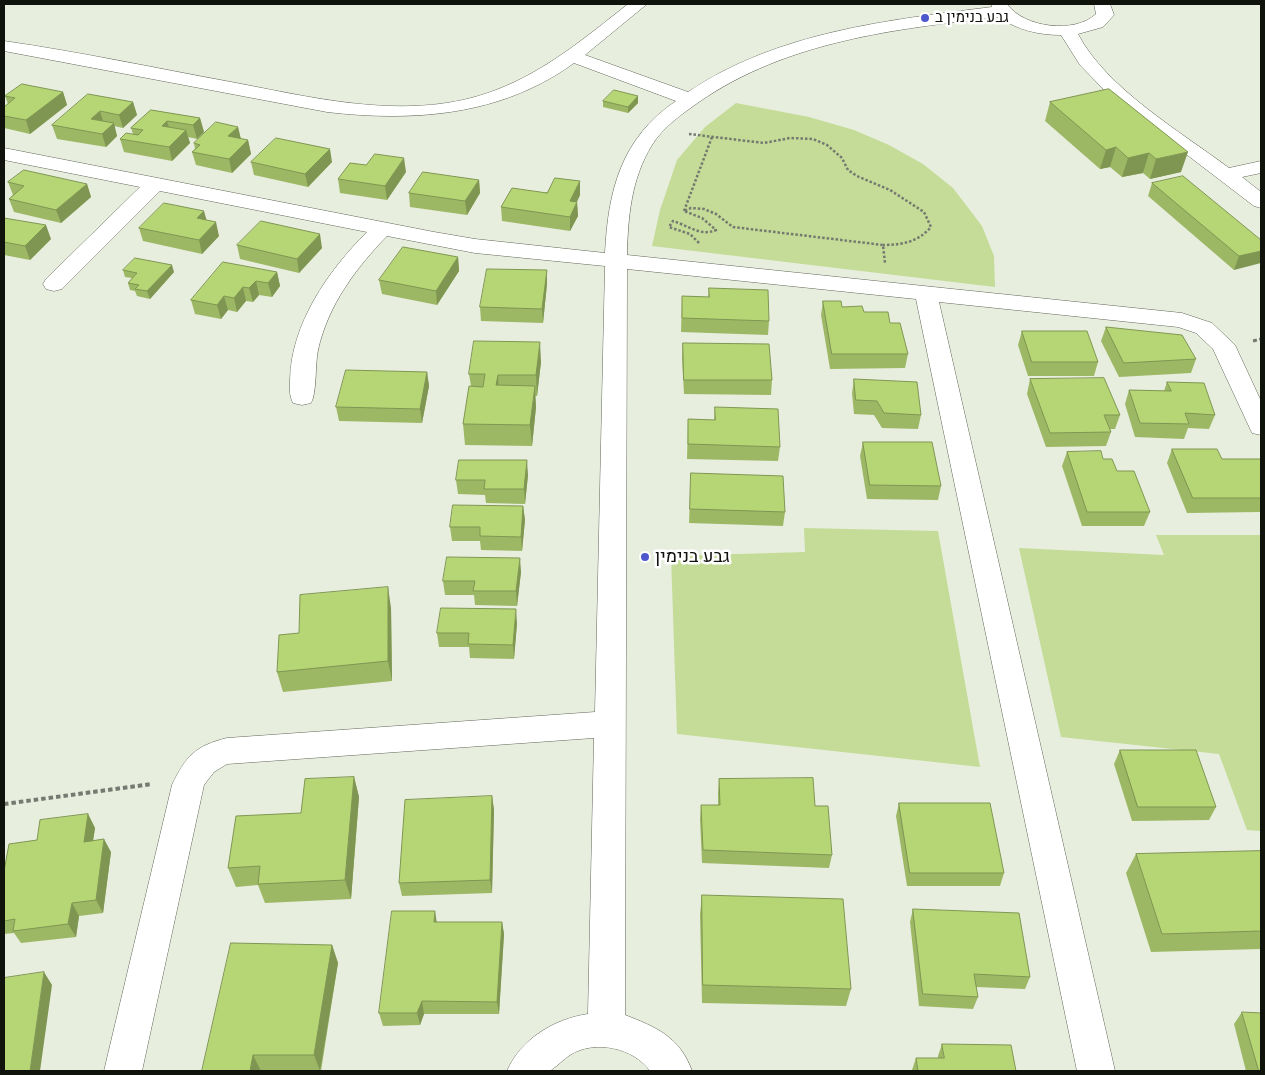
<!DOCTYPE html>
<meta charset="utf-8">
<style>
body{margin:0}
#map{position:relative;width:1265px;height:1075px;overflow:hidden;background:#e8eede;font-family:Figtree,sans-serif}
canvas{display:block}
.frame{position:absolute;inset:0;border:5px solid #10120c;pointer-events:none}
</style>
<div id="map">
<canvas width="1265" height="1075"></canvas>
<div class="frame"></div>
</div>
<script>
const c = document.querySelector('canvas').getContext('2d');
c.lineJoin = 'round';
function fillPath(path, color) {
  c.fillStyle = color;
  c.fill(path, 'evenodd');
}
function strokePath(path, color, width, dash) {
  c.strokeStyle = color;
  c.lineWidth = width;
  c.lineCap = dash ? 'butt' : 'round';
  c.setLineDash(dash || []);
  c.stroke(path);
}
function label(font, color, halo, rows, align = 'center') {
  c.font = font + ' Figtree,Heebo,sans-serif';
  c.lineWidth = 5;
  c.setLineDash([]);
  c.textBaseline = 'middle';
  c.strokeStyle = halo;
  c.fillStyle = color;
  for (const [text, x, y, turn = 0] of rows) {
    c.save();
    c.translate(x, y);
    c.rotate((+turn || 0) * Math.PI / 180);
    c.textAlign = isNaN(turn) ? turn : align;
    if (halo) c.strokeText(text, 0, 0);
    c.fillText(text, 0, 0);
    c.restore();
  }
}
fillPath(new Path2D(`
 M736 103 809 117 854 130 889 145 923 164 953 188 982 226 994 256 995 287 652 246 660 210 677 160 705 127Z
 M804 528 938 531 980 767 677 734 671 556 805 552Z
 M1156 535H1261V831L1247 830 1219 754 1061 737 1019 548 1164 555Z`), '#c4dc98');
const minor = new Path2D(`
 M628 4H647L585 55 688 92C777 32 888 20 992 7L991 4H1007C1024 28 1075 34 1096 14L1094 4H1110L1114 15 1103 27 1078 34C1106 88 1181 132 1229 168L1261 161V173L1242 177 1261 192V208L1254 206 1110 96 1080 65 1061 35C1039 35 1017 30 999 17 895 29 787 41 699 102 682 114 663 127 652 145 631 179 628 217 627 255L1182 313 1212 323 1235 345 1261 401V435L1252 433 1213 349 1196 333 1178 327 939 302 1115 1071H1077L916 299 627 269 625 1015C656 1027 680 1037 692 1071H650C634 1048 595 1039 570 1055 565 1058 553 1070 549 1071 545 1073 514 1071 507 1071 521 1039 554 1019 588 1014L594 738 227 764 214 772 204 785 142 1071H104L172 785C186 756 195 746 227 738L595 712 605 266 475 253 387 236C356 268 328 305 318 350 315 364 317 393 311 403L302 405 293 403C289 395 290 389 290 380 291 324 328 271 367 232L160 191 62 289 54 291 46 289 43 284 46 279 140 187 4 160V148L434 232 475 239 605 253C608 191 621 138 676 101L574 63C501 116 414 122 327 112L4 51V41C80 52 155 68 231 82 316 98 411 123 496 90 546 71 586 37 628 4Z`);
strokePath(minor, '#626759', 1);
strokePath(new Path2D(`
 M689 134 764 143 790 138 813 139 827 145 842 158 848 170 857 176 890 190 924 212 931 227C918 242 902 245 883 245
 M684 211 712 137
 M699 243 690 234 669 227 673 221C687 225 701 237 716 230L702 218 684 211 691 208 704 209 716 214 733 227 883 245 885 263`), '#75796f', 2.5, [2.5, 2]);
strokePath(new Path2D(`
 M1253 341 1261 339`), '#75796f', 3, [4, 2.5]);
strokePath(new Path2D(`
 M4 804 152 784`), '#75796f', 4, [4.5, 3]);
fillPath(minor, '#fff');
fillPath(new Path2D(`
 M1109 89 1181 172 1150 179 1143 173 1122 177 1110 167 1100 169 1045 121 1050 102Z
 M63 92 67 105 30 134 4 128V107L8 104 5 96Z
 M638 96V103L628 113 603 107V101Z
 M133 102 137 115 123 128 114 126 117 136 106 147 57 139 52 125Z
 M151 110 200 118 204 132 197 139 188 137 190 143 172 161 124 152 120 139 133 134 131 128Z
 M238 127 241 139 248 140 251 154 232 173 196 165 192 152 195 149 194 143Z
 M251 162H332L308 187 254 175Z
 M406 172 387 200 340 193 338 179Z
 M479 180 480 193 467 215 410 207 409 193Z
 M580 181V195L577 202 578 216 570 231 502 221 501 207Z
 M8 182 87 184 91 197 61 223 14 212 9 199 13 195Z
 M1152 183 1261 240 1234 270 1148 196Z
 M4 218 51 239 30 260 4 255Z
 M206 220 219 236 202 254 143 241 139 228Z
 M237 245 322 248 299 273 240 259Z
 M458 257 459 271 437 305 382 294 379 280Z
 M123 270 174 272 150 299 137 296 135 291 130 290 128 283 132 278 125 277Z
 M547 270V284L543 323 481 321 480 307Z
 M277 272 280 286 272 297 259 295 253 302 246 301 237 312 228 310 221 319 195 314 191 300Z
 M709 288 769 321 768 335 681 332 682 296 708 297Z
 M823 301 842 307 864 312 890 323 908 354 905 368 830 369 821 315Z
 M1106 327 1196 359 1191 373 1119 377 1101 341Z
 M1022 331 1098 362 1094 376H1028L1018 345Z
 M683 343 772 380 771 395 684 394 682 357Z
 M541 362 537 396H535L536 407 532 446 465 445 463 424 471 386 469 374Z
 M427 372 429 386 422 423 339 421 336 407Z
 M854 379 921 415 918 429 882 428 874 415 854 414 852 393Z
 M1030 379 1120 415 1115 429H1110L1111 432 1106 446 1046 447 1027 394Z
 M1167 382 1215 415 1209 429 1188 428 1184 439 1135 437 1125 404 1129 390 1164 391Z
 M715 407 780 447 778 461 687 459 688 419 714 420Z
 M863 442 941 486 938 500 867 499 860 456Z
 M1172 449 1222 459H1261V512L1187 513 1167 463Z
 M1067 452 1103 459 1117 471 1150 512 1144 526H1082L1062 466Z
 M691 473 785 512 783 526 689 523Z
 M528 475 525 504 486 503 485 495 458 494 456 480Z
 M523 506 525 520 522 551 481 550 480 541H452L450 527Z
 M521 572 517 606 475 605 474 595H445L443 581Z
 M391 608 392 681 283 692 277 672 299 633Z
 M517 623 514 659 470 658 469 647H439L437 633Z
 M1120 750 1216 807 1209 820 1132 821 1114 764Z
 M354 777 359 797 351 899 265 903 258 885 236 887 228 868 301 813Z
 M719 779 815 806 832 855 829 868 702 863 700 819 701 805H718V792Z
 M492 796 494 810 492 893 402 896 399 883Z
 M899 803 1004 873 1000 886H907L896 816Z
 M88 814 95 828 93 840 111 852 103 913 79 916 76 937 21 943 14 933 4 934V871L37 840Z
 M1261 851V949L1151 952 1126 873 1136 854Z
 M702 895 851 989 846 1006 702 1003 700 914Z
 M913 909 1030 977 1025 989 976 987 978 997 973 1009 919 1006 910 922Z
 M437 922H502L504 934 499 1014H424L420 1025 383 1026 379 1013Z
 M332 945 338 963 321 1071H202Z
 M1242 1012 1261 1071H1246L1234 1024Z
 M942 1044 1016 1071H912V1070L916 1058H938V1056Z`), '#9db865');
fillPath(new Path2D(`
 M63 92 67 105 30 134 26 120Z
 M638 96V103L628 113V107Z
 M133 102 137 115 123 128 119 115Z
 M100 111 104 124 91 119Z
 M200 118 204 132 197 139 193 125Z
 M167 121 171 134 162 126Z
 M114 123 117 136 106 147 102 134Z
 M238 127 241 140 228 136Z
 M186 130 190 143 172 161 169 147Z
 M248 140 251 154 232 173 229 159Z
 M1116 147 1110 167 1100 169 1106 150Z
 M330 149 332 162 308 187 305 174Z
 M1188 152 1181 172 1150 179 1156 159Z
 M1149 153 1143 173 1122 177 1128 158Z
 M404 158 406 172 387 200 385 186Z
 M479 180 480 193 467 215 465 201Z
 M580 181V195L570 215V201Z
 M87 184 91 197 61 223 56 210Z
 M577 202 578 216 570 231V217Z
 M204 211 208 225 197 218Z
 M216 222 219 236 202 254 199 240Z
 M46 225 51 239 30 260 25 246Z
 M320 234 322 248 299 273 297 259Z
 M1261 251V263L1234 270 1239 256Z
 M458 257 459 271 437 305 436 291Z
 M172 265 174 272 150 299 147 291Z
 M547 270V284L543 323 542 309Z
 M277 272 280 286 272 297 268 283Z
 M256 281 259 295 253 302 249 288Z
 M243 287 246 301 237 312 234 298Z
 M224 296 228 310 221 319 217 305Z
 M540 342 541 362 537 396 536 375Z
 M427 372 429 386 422 423 420 409Z
 M498 375 499 395 496 385Z
 M535 386 536 407 532 446 530 425Z
 M527 460 528 475 525 504 524 489Z
 M523 506 525 520 522 551 521 537Z
 M520 558 521 572 517 606 516 591Z
 M388 587 391 608 392 681 388 661Z
 M516 609 517 623 514 659 513 645Z
 M354 777 359 797 351 899 345 880Z
 M492 796 494 810 492 893 490 880Z
 M88 814 95 828 91 855 84 842Z
 M104 839 111 852 103 913 96 900Z
 M72 903 79 916 76 937 68 924Z
 M435 911 437 924 434 922Z
 M502 922 504 934 499 1014 497 1002Z
 M332 945 338 963 320 1071 314 1055Z
 M44 972 52 985 40 1071H30Z
 M422 1001 424 1014 420 1025 417 1013Z
 M253 1055 261 1071H250Z`), '#7f9652');
const building = new Path2D(`
 M22 84 63 92 26 120 4 116V107L15 98 5 96Z
 M1109 89 1188 152 1156 159 1149 153 1128 158 1116 147 1106 150 1050 102Z
 M614 90 638 96 628 107 603 101Z
 M88 94 133 102 119 115 100 111 91 119 114 123 102 134 52 125Z
 M151 110 200 118 193 125 167 121 162 126 186 130 169 147 120 139 126 133 138 135 143 130 131 128Z
 M216 122 238 127 228 136 248 140 229 159 192 152 200 145 194 143Z
 M276 138 330 149 305 174 251 162Z
 M375 154 404 158 385 186 338 179 350 163 366 165Z
 M24 170 87 184 56 210 9 199 24 186 8 182Z
 M423 172 479 180 465 201 409 193Z
 M1183 176 1261 240V251L1239 256 1152 183Z
 M555 178 580 181 570 201 577 202 570 217 501 207 512 188 547 193Z
 M164 203 204 211 197 218 216 222 199 240 139 228Z
 M4 218 46 225 25 246 4 242Z
 M261 221 320 234 297 259 237 245Z
 M403 247 458 257 436 291 379 280Z
 M135 258 172 265 147 291 135 289 139 285 128 283 137 273 123 270Z
 M223 262 277 272 268 283 256 281 249 288 243 287 234 298 224 296 217 305 191 300Z
 M487 269 547 270 542 309 480 307Z
 M709 288 768 290 769 321 682 318V296L709 297Z
 M823 301H841L842 307 862 306 864 312H888L890 323H900L908 354H832Z
 M1106 327 1182 335 1196 359 1124 363Z
 M1022 331H1087L1098 362H1032Z
 M474 341 540 342 536 375H498L496 385 535 386 530 425 463 424 469 386 483 387 485 374H469Z
 M683 343 769 344 772 380H684Z
 M346 370 427 372 420 409 336 407Z
 M1104 378 1120 415H1104L1111 432 1050 433 1030 379Z
 M854 379 917 382 921 415 884 413 877 401 856 400Z
 M1167 382 1204 383 1215 415 1185 413 1189 424 1140 423 1129 390 1171 391Z
 M715 407 778 409 780 447 688 444V419L715 420Z
 M863 442H932L941 486 870 485Z
 M1172 449H1217L1222 459H1261V498H1193Z
 M1101 451 1103 459H1112L1117 471H1134L1150 512H1087L1067 452Z
 M459 460H527L524 489H484L485 480H456Z
 M691 473 783 476 785 512 690 509Z
 M453 505 523 506 521 537 480 536V527H450Z
 M447 557 520 558 516 591H473L475 581H443Z
 M388 587V661L277 672 279 635 299 633 300 595Z
 M441 608 516 609 513 645 468 644 469 633H437Z
 M1120 750H1196L1216 807H1138Z
 M354 777 345 880 258 884 260 866 228 868 236 816 301 813 305 779Z
 M813 778 815 806H828L832 855 703 850 701 805H720L719 779Z
 M492 796 490 880 399 883 405 800Z
 M899 803H990L1004 873H910Z
 M88 814 84 842 104 839 96 900 72 903 68 924 13 931 15 919 4 921V871L9 844 37 840 40 820Z
 M1261 851V931L1162 934 1136 854Z
 M702 895 843 899 851 989 703 985Z
 M913 909 1019 913 1030 977 974 974 978 997 923 994Z
 M392 911H435L434 922H502L497 1002 422 1001 417 1013H379Z
 M231 943 332 945 314 1055H253L250 1071H202Z
 M44 972 30 1071H4V978Z
 M1242 1012 1261 1013V1071H1259Z
 M942 1044 1011 1045 1016 1071H918L916 1058H944Z`);
fillPath(building, '#b6d675');
strokePath(building, '#7f9652', 1);
for (const [x, y, r, color] of [
 [925,18,5,"#4c57cc"],
 [645,557,5,"#4c57cc"]
]) {
  const dot = new Path2D();
  dot.arc(x, y, r, 0, 2 * Math.PI);
  c.fillStyle = color;
  c.fill(dot);
  strokePath(dot, '#fff', 2);
}
label('15px', '#10120c', '#fff', [
 ["גבע בנימין ב",935,18]
], 'left');
label('18px', '#10120c', '#fff', [
 ["גבע בנימין",655,557]
], 'left');
</script>
